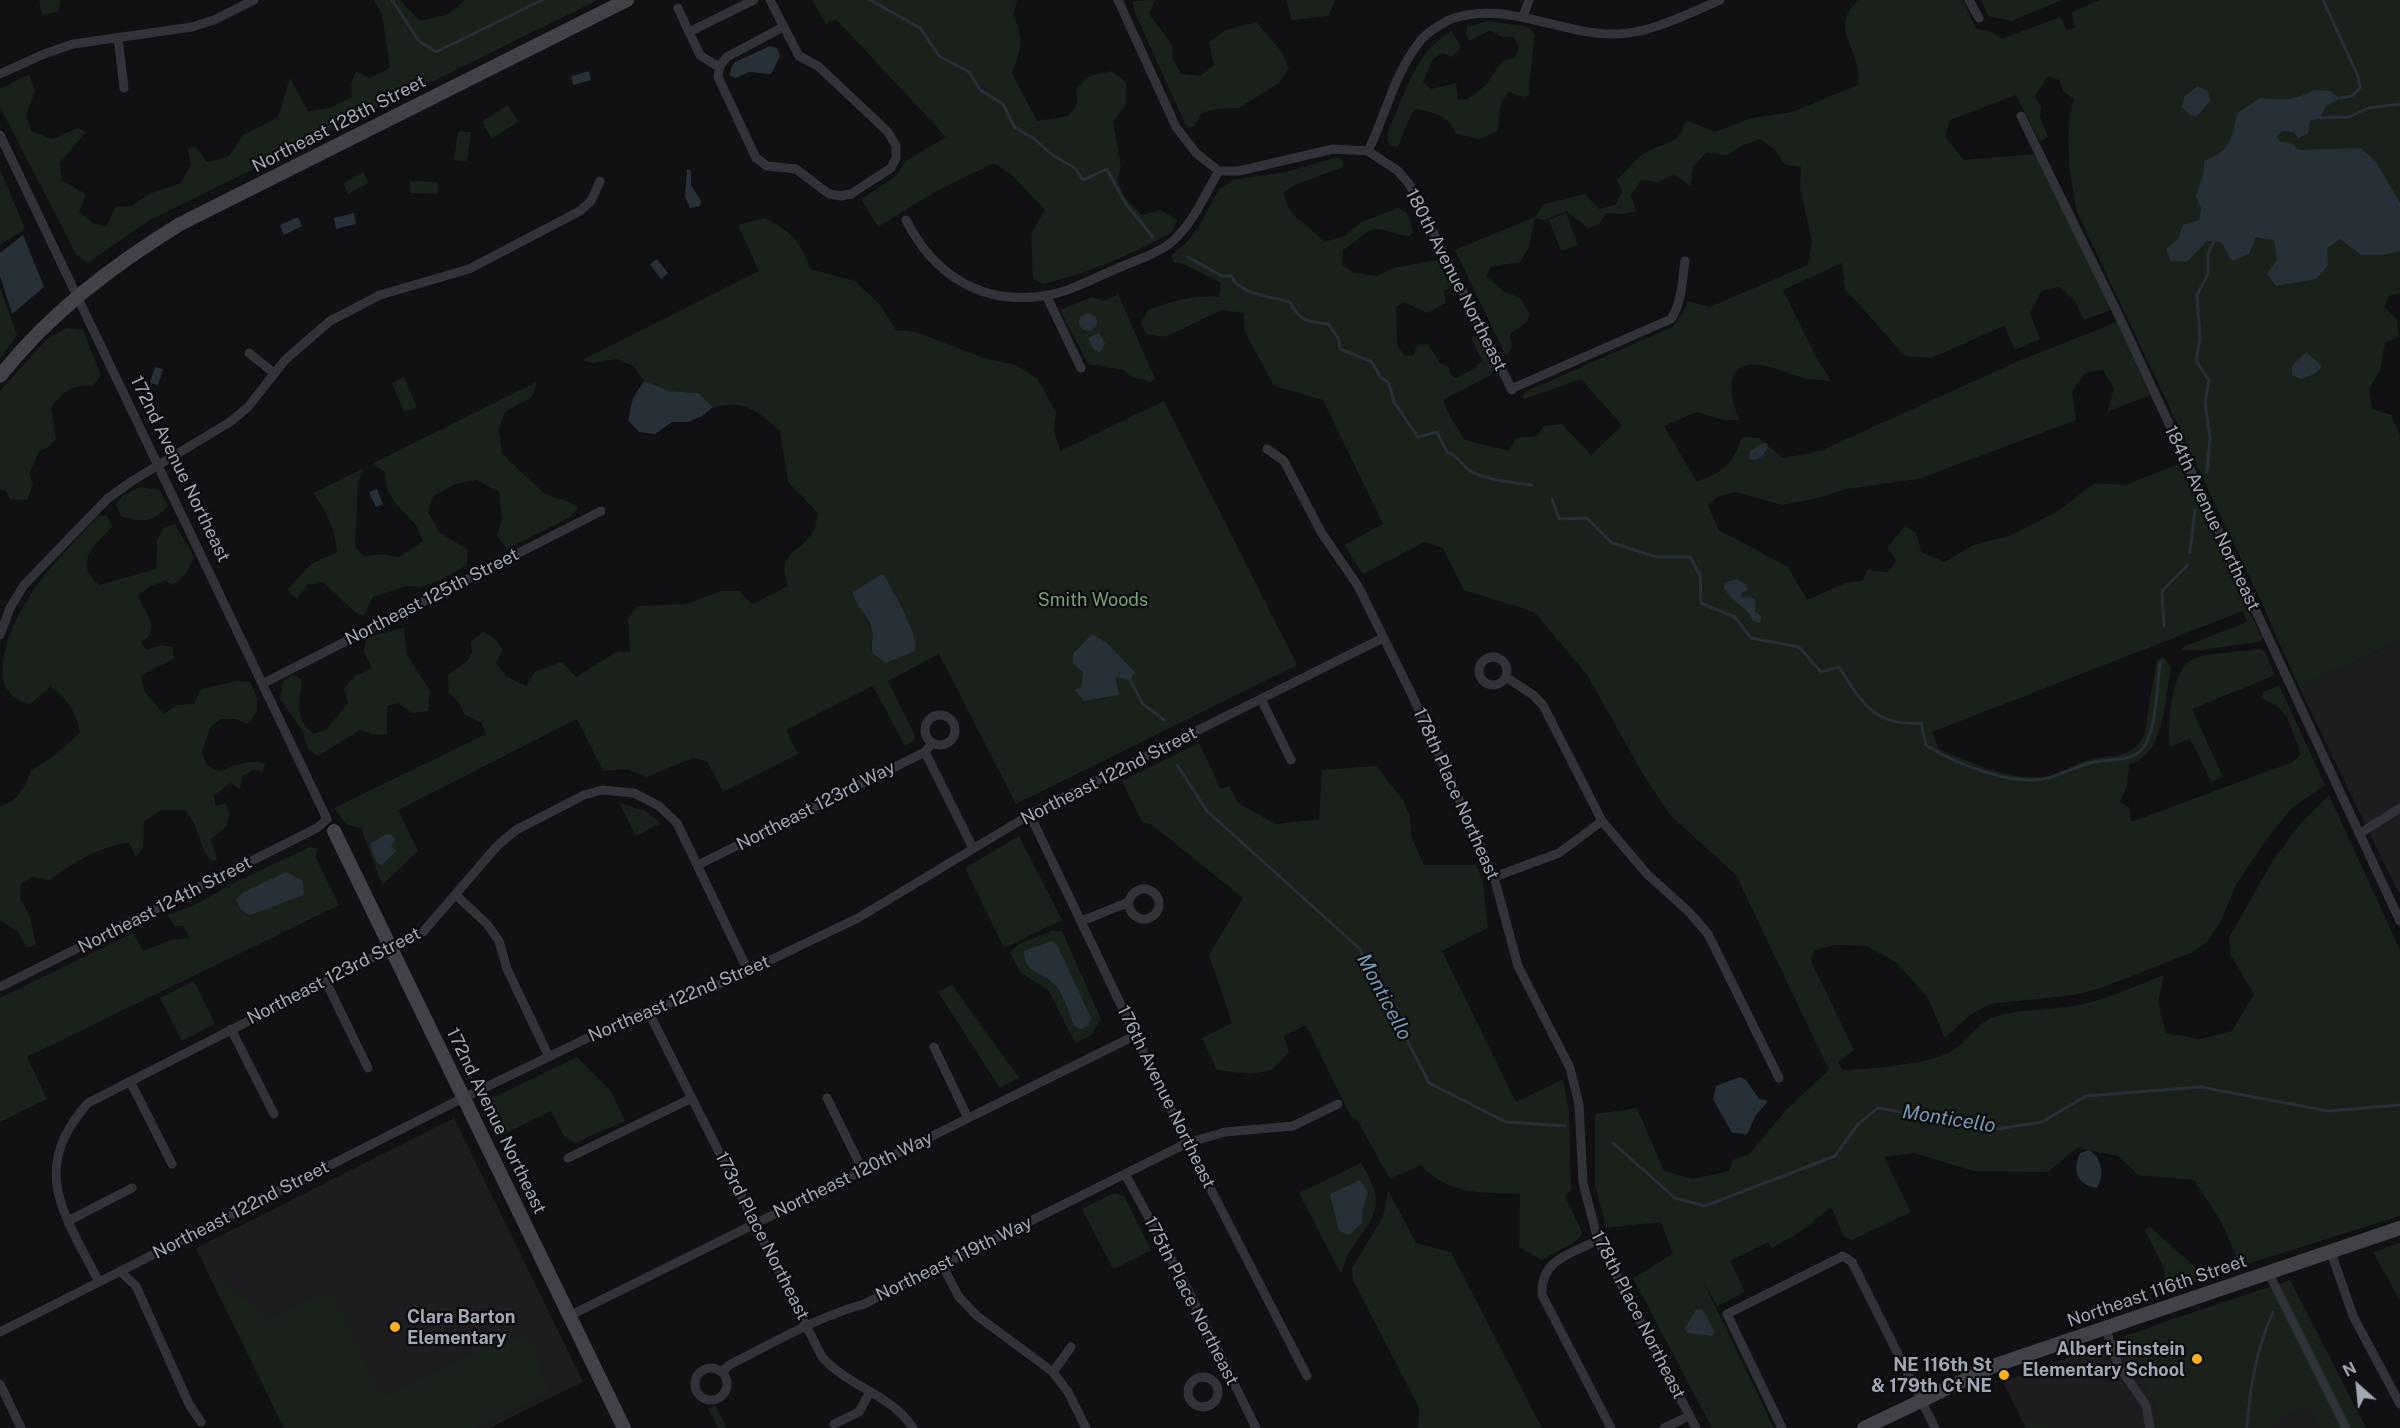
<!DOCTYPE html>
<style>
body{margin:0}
#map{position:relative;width:2400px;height:1428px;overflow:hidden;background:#111113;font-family:"Public Sans",sans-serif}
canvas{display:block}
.north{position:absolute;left:2328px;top:1356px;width:60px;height:60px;-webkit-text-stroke:4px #0c0c0e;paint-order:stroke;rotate:333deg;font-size:16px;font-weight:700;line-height:24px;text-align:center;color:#a2a7b4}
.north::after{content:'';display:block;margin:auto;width:21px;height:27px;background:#a2a7b4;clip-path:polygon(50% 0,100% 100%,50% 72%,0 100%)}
</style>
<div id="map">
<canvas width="2400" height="1428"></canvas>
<div class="north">N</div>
</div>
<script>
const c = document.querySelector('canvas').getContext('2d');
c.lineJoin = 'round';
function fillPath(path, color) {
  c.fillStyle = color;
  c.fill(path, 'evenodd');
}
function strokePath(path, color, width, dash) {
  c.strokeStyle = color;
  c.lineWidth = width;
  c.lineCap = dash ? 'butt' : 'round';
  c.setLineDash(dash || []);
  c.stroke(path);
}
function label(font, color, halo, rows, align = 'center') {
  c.font = font + ' "Public Sans",sans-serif';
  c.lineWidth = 4.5;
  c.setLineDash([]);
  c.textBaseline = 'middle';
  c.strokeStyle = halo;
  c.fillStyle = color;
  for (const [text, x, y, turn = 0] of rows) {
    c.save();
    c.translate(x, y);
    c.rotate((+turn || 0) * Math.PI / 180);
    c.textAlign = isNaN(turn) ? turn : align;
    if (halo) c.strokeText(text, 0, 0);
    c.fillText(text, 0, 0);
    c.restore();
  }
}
fillPath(new Path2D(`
 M2400 641V891L2398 892 2299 687Z
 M454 1118 583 1382 489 1428H284L196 1248Z
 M2290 1280 2366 1428H2026L2003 1382 2164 1322Z`), '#1d1d20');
fillPath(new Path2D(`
 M39 0H61L58 12 42 15Z
 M374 0H400L420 21 449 14 465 0H598L148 221 88 263 76 254 0 107V89L29 74 35 91 26 115 31 131 52 139 78 128 86 132 60 162 62 181 86 194 79 212 93 223 106 227 116 207 132 206 149 194 181 183 191 165 188 149 195 146 207 162 228 157 243 135 278 117 290 78 308 111 330 108 352 97 351 83 356 71 369 78 390 68 382 15Z
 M812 0H1017L1013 14C1024 40 1022 47 1012 73L1037 121 1068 116 1077 104 1076 88 1090 76 1112 71 1126 82V105L1113 121 1121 167 1117 180 1126 199 1142 215 1161 210 1177 220 1171 233C1131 254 1088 274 1043 284L1033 279 1031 234 1045 210 1012 175 994 163 935 192 878 227 861 199 894 178 906 161 946 137 836 19 826 24Z
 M1155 0 1149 14 1172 45 1173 59 1181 74 1200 76 1214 65 1209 42 1226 30 1256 22 1282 52 1289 69 1279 83 1239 108 1217 109 1201 113 1195 126 1187 128 1134 11 1133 1Z
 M1286 0H1335V1L1328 16 1292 20Z
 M1858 0H1963L1976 29 1990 31 2002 39 2060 17 2067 30 2075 28 2072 12 2099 0H2400V293L2389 296 2384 307 2397 319 2399 337 2385 343 2380 371 2369 388 2372 409 2391 415 2400 435V641L2299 687 2262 603 2077 212C2070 177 2063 133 2074 99L2064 92 2059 80 2048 76 2035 96 2041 107 2040 117 2048 137 2040 142 2016 95 1950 120 1945 137 1964 160 2035 154 2111 310 2084 320 2075 301 2059 287 2042 290 2030 313 2040 339 2015 350 2004 326 1931 358 1905 356 1845 289 1842 263 1783 290 1816 357 1831 381C1824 380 1816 380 1808 379 1790 375 1734 346 1732 384 1732 398 1733 406 1739 420H1724L1697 412 1664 426 1697 482C1725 470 1731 467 1742 437L1759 438 1783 458 1820 451 2016 362 2117 322 2150 395 2107 412 2114 389 2103 370 2085 373 2072 391 2076 420 1918 479 1846 489 1814 499 1782 505 1735 492 1717 497 1708 506 1719 530 1788 567 1807 600 1845 583 1863 581 1867 570 1888 572 1897 560 1887 548 1905 526 1916 533 1921 552 1945 562 1973 545 2009 536 2058 511 2095 483 2125 485 2179 464 2262 638 2259 642 2200 650H2180L2185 646 2247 622 2243 611 1932 732 1939 749C1971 763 2009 780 2045 777 2060 775 2074 763 2088 760 2110 754 2131 760 2144 736L2157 659 2164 658 2171 668C2164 700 2166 754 2129 765L2127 787 2120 802 2129 807 2131 822 2293 762 2301 754 2287 717 2277 706 2261 698 2263 692 2279 685 2325 785 2292 808 2268 837 2237 883 2220 923 2207 942 2191 953 2098 989 2074 995 1990 1004 1970 1015 1945 1038 1927 996 1896 962 1866 946 1836 945 1814 950 1811 961 1854 1050 1838 1062 1843 1071C1875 1067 1922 1066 1950 1052 1968 1043 1977 1021 1997 1016 2021 1009 2048 1010 2074 1006 2105 1000 2135 986 2164 975L2158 1003 2166 1033 2200 1039 2232 1031 2254 994 2230 954 2229 938 2273 860 2302 822 2329 795 2400 950V1216L2241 1266 2220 1220 2194 1180 2138 1175 2118 1156 2077 1148 2048 1172 1973 1171 1914 1153 1884 1157 1911 1212 1852 1240 1844 1236 1831 1207 1802 1231 1772 1248 1768 1242 1730 1261 1745 1292 1717 1306 1701 1277 1774 1428H1712L1633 1278 1673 1254 1661 1222 1606 1228 1595 1185V1114L1637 1108 1664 1171 1693 1179 1729 1171 1733 1160 1749 1154 1789 1107 1829 1070 1736 875 1670 815 1643 774 1586 673 1534 612 1464 590 1443 548 1425 542 1363 574 1344 545 1383 524 1323 400 1274 386 1244 330V313L1221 310 1166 337 1146 334 1141 323 1148 310C1172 301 1193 295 1219 297L1221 283 1184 264 1173 262 1171 255 1186 243 1200 225 1219 189 1233 180 1286 172 1338 157 1343 161V167L1295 185 1284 192C1286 218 1309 224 1324 242L1345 236 1361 222 1398 208 1407 213 1413 231 1410 236C1397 237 1382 226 1372 230 1361 234 1353 245 1343 250L1342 264 1353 273 1377 276 1393 268 1437 260 1452 287 1444 291 1446 303 1427 313 1404 302 1396 307 1397 344 1404 356 1414 355 1417 345 1428 344 1440 363 1449 367 1450 373 1455 378 1472 370 1482 361 1471 337 1480 335 1495 367 1491 375 1443 400 1451 418 1465 440 1509 451 1516 438 1537 436 1544 426 1562 424 1591 455 1622 425 1581 379 1524 399 1522 396 1527 391 1672 327 1685 310 1687 301 1710 307 1808 265 1812 241 1800 189 1801 167 1785 165 1774 149 1760 139 1741 146 1728 155 1706 153 1693 167 1691 186 1674 175 1657 182 1641 180 1631 195 1636 211 1624 214 1606 213 1599 224 1588 228 1566 211 1545 220 1535 218 1529 247 1520 262 1490 267 1487 277 1503 291 1520 298 1530 314 1526 323 1510 334 1512 347 1506 356 1455 250 1535 217 1544 204 1585 194 1599 209 1615 205 1622 192 1617 180C1626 172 1635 159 1645 153 1660 143 1681 145 1684 123L1689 121 1715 132 1751 118 1792 112 1858 85C1858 79 1859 72 1857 66 1851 39 1833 24 1858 0Z
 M1981 0H2062L2012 21 1988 16Z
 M1488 21 1528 27 1535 34 1529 86 1530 95 1523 97 1509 92 1501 103 1498 131 1480 139 1456 134C1449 116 1434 112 1416 109L1411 114 1398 147 1392 146 1388 142V131C1405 95 1415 52 1451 31L1461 46 1453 57 1442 53 1433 59 1423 82 1431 89 1456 83 1458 100 1467 99C1474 93 1484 88 1489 81 1499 68 1497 60 1515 58L1519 48 1514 37H1502L1490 30 1470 41 1466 34 1467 27Z
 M508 105 518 122 492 139 482 122Z
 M458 131 471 132 467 161 454 160Z
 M0 169 25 229 0 245Z
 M363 172 369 183 348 194 343 183Z
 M410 181 438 182V194L410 193Z
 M1566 213 1578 245 1561 251 1549 220Z
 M764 218C789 229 802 243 810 269L855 281 880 305 896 330 916 332 984 358 1016 365 1037 378 1056 412 1054 431 1060 451 1164 401 1297 665 1016 804 939 654 888 681 915 736 913 741 905 746 873 686 786 730 798 754 723 792 707 761 693 758 647 777 627 769 603 771 577 719 398 810 418 851 382 885 361 828 347 825 334 808 486 734 481 722 464 714 460 704 449 693 448 675 468 660 472 653 471 642 483 632 494 638 503 650 496 663 507 677 526 686 535 672 562 662 576 677 618 651 630 652 628 619 637 606 686 604 721 591H739L752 604 788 586C775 550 801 555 813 531 816 526 817 518 818 513L788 482 780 431C754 409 748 401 713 407L697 393 669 391 644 381 633 366 617 359 593 363 582 360 759 271 738 225ZM881 574 887 663 873 654 871 648 873 631 853 592Z
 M0 288 17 335 0 358Z
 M1118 294 1155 379 1150 382 1130 376 1124 370 1088 364 1060 310 1092 297 1104 301Z
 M66 328 83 330 101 375 93 386C72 384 64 391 51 407L56 439 50 446 39 452 29 474 33 485 27 500 10 499 5 490 0 489V391L46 340Z
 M404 377 417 407 404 412 392 383Z
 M537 382 532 397 505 412 499 429 502 454 545 494 569 502 578 508 569 518 507 549 497 536 502 520 499 492 477 480 456 484 433 496 428 512 439 532 468 550 467 565 441 580 421 587 406 586 373 597 364 615 356 613 323 582 307 585 297 599 287 590 311 564 337 552C335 529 327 512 313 493L364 468 358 483 355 547 364 557 381 554 399 557 423 541 416 525 395 503 387 490 385 472 372 464Z
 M140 487 159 490 168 506C152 523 144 522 122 517L116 505 122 496Z
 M107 515 112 527C93 547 73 562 99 585L156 569 157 540 163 528 175 524 194 557 185 575 173 585 165 581 149 587 138 596 152 624 149 636 141 642 146 650 162 645 173 647V659L142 675 144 691 164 714 177 705 194 704 201 689 237 681 250 682 257 697V712L247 724 236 719H220L210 728 202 753 207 765 219 771C234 766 250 759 265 763L263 772 254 770 242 776 240 790 231 782 214 796 216 806 226 803 229 812 227 826 211 839 217 860 211 861C197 843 200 827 185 810H161L144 822 143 848 136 857 129 843C102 845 72 863 51 880L31 877 21 884 20 899 30 916 36 945 27 948 18 932 0 920V806C19 801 25 787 31 770L54 756 80 733C76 712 68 700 51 686L30 704C9 699 0 685 3 663 11 603 58 560 97 517Z
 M404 628 407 655 430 691 428 711 412 713 398 703 387 706V734L373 735 360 730 318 756 308 749 302 730 280 699 282 683 293 674 302 680C300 702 294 720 314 734L327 729 348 703 344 689 355 676 372 668 364 651 367 637Z
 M2260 649 2265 652 2275 675 2192 709 2223 777 2211 782 2190 738 2170 747C2167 725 2171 666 2195 658 2215 652 2239 652 2260 649Z
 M1199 743 1221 789 1229 786 1238 803 1276 824 1319 819 1322 770 1376 766 1403 800 1410 816 1411 836 1424 865H1476L1483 881 1488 928 1442 951 1516 1102 1563 1079 1569 1113 1571 1190 1565 1196 1582 1232V1235L1576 1241 1542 1260 1519 1247 1520 1194C1483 1193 1448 1195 1421 1165L1390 1179 1356 1118 1352 1119 1306 1025 1284 1036 1289 1052 1272 1070 1251 1074 1217 1070 1202 1038 1232 1023 1209 955 1243 898 1151 824 1143 823 1122 781Z
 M619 803 645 811 661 823 636 836Z
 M1019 836 1062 920 1004 948 965 868Z
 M310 847 318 849 315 856 339 905 27 1057 47 1099 0 1122V998L133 933 143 951 170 940 190 938 183 926H174L168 915 195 905 235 882Z
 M1052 931H1062L1101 1019 1091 1035 1075 1043 1049 991 1020 972 1010 952 1019 944Z
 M194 981 215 1024 182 1041 160 998Z
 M952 985 1019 1078 1000 1088 938 992Z
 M577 1057 611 1091 625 1121 575 1143 564 1136 551 1111 498 1137 483 1108 486 1101Z
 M1361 1163C1399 1222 1354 1224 1341 1274L1299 1193Z
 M1388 1190 1416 1243 1451 1252 1542 1428H1418L1419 1408 1353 1280 1352 1268 1383 1217Z
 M1114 1193 1124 1196 1151 1250 1113 1269 1082 1209Z
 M2150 1227 2201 1272 2203 1279 2170 1290 2165 1283 2164 1268 2145 1230Z
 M2400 1243V1301L2373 1252Z
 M208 1273 265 1313 268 1319 330 1290 382 1397 496 1342 499 1347 521 1336 530 1338 542 1364 538 1366 550 1392 475 1428H284Z
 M2290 1280 2366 1428H2320L2310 1408 2305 1406 2277 1419 2273 1428H2156L2157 1404 2133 1367 2122 1337Z
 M716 1406 727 1428H718L708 1408Z
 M2020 1417 2052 1428H2026Z`), '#19211a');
fillPath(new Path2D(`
 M770 46 777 48 780 56 771 74 749 72 736 78 730 76 731 68 735 62Z
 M589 71 591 80 573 85 571 76Z
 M2198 86 2209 92 2210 101 2197 116 2190 115 2182 107 2184 97Z
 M2313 90 2330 91 2340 98 2325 107 2320 118 2310 121 2308 134 2298 138 2294 132 2282 131 2277 136 2280 142 2293 144 2298 150 2361 148 2376 162 2400 203V251L2382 255H2361L2340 239 2327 248 2328 265 2316 279 2276 286 2267 274 2277 259 2274 240 2256 237 2249 254 2232 261 2221 242 2207 241 2187 262 2171 261 2166 249 2178 239 2183 225 2199 220 2201 208 2196 196 2204 172V161C2230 152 2232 139 2237 113L2260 98C2280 101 2296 100 2313 90Z
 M687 169 691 171V185L701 201 700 206 690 208 685 197Z
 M354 213 356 224 336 229 334 218Z
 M298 217 302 226 284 235 280 225Z
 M23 235 44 287 12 314 0 276V253Z
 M657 259 668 273 661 279 650 264Z
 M1079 322a9 9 0 1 1 18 0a9 9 0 1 1-18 0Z
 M1099 333 1105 343 1100 353 1093 349 1088 338Z
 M2306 352 2322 366 2315 374 2301 379 2292 375V366Z
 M155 367 163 369 158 385 150 383Z
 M644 381 669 391 698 393 713 407 702 416 688 422H672L655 434 639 432 628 420 633 398Z
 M1763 443H1767L1768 448 1761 457 1754 460 1749 459 1750 451Z
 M377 489 383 504 376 507 369 492Z
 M881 574 885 576C893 593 919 634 915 651L886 663 873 654C870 646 874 638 872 630 869 615 856 609 853 592Z
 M1737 579 1746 584 1748 590 1741 593V598L1750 596 1755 600V612L1761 616 1760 623 1753 621C1747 605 1732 603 1724 588L1726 582Z
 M1092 634 1107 643 1135 672 1130 680 1115 677 1119 695 1084 701 1075 690 1081 687 1083 672 1073 663V654Z
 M387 834 392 835 395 840 391 846 396 851 382 865 377 863 370 847 371 843Z
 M286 872 303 881 304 895 250 915 241 910 236 900 242 893Z
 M1052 941 1057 945 1091 1018 1088 1026 1081 1029 1075 1027C1069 1015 1064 993 1054 984 1040 969 1026 977 1024 951Z
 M1740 1077 1746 1080 1759 1099 1768 1101 1756 1115 1747 1134 1732 1133 1713 1099 1716 1086Z
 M2089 1150C2102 1158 2105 1175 2097 1188 2077 1185 2072 1171 2080 1153Z
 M1360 1180 1368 1192 1362 1211V1223L1349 1235 1339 1231 1330 1194Z
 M1702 1309 1715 1332 1712 1336 1687 1333 1685 1328 1696 1310Z`), '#273037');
strokePath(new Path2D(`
 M392 0 419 41 436 52 542 0
 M870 0 920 28 939 56 969 72 980 90 1003 104 1014 127 1033 138 1054 156 1075 168 1083 180 1107 169 1125 203 1153 237
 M2323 0 2358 76 2360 88 2352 96 2340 98
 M2320 118 2349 117 2368 108 2400 104
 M1188 257 1222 276H1231C1242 296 1270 296 1290 302 1299 321 1308 322 1328 324L1339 339 1340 349 1372 362 1380 377 1389 383 1394 402 1418 437 1437 432 1447 452C1460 456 1461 466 1472 472 1490 481 1513 482 1532 485
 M2207 472 2210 437 2205 402 2209 381 2196 360 2200 339 2197 295 2208 274V254L2214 241
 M1552 499 1559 519 1587 518 1612 543 1657 557H1690L1700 575 1701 603 1735 617 1751 638 1799 647 1821 672 1839 667C1861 702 1875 727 1921 723L1926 745C1955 764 2014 787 2048 778 2066 773 2082 763 2101 761 2115 759 2133 761 2143 748 2157 729 2157 686 2160 663
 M2190 552 2195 510
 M2164 626 2162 591 2188 565
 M1130 680 1143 704 1164 720
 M1177 765 1207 811 1360 949 1429 1083 1506 1122 1565 1126
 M1613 1143 1675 1198 1705 1206 1835 1156 1858 1124 1878 1108 1998 1129 2042 1122 2086 1096 2201 1087 2328 1111 2400 1105
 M2247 1428C2250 1387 2256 1350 2273 1312`), '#273037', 3);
strokePath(new Path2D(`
 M770 0 799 56 818 66 888 132 896 146V158L891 168 851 194 841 196 829 194 796 169 767 166 756 158 718 77 720 65 727 57 783 27
 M1118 0 1176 127 1197 154 1219 171
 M1969 0 1979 18
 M678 8 689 32
 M1524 14 1529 0
 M118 38 124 88
 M720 68 700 55 689 32 754 0
 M0 74 44 54 73 44 192 27 214 20 254 0
 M2021 116 2118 314 2400 921
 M0 135 327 819 317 828 0 987
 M1368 151 1398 171 1409 184 1512 390
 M906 220C934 276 984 307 1048 295 1072 291 1094 278 1116 269 1136 260 1162 253 1177 237 1195 219 1206 192 1219 171H1239L1333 149 1368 151C1386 115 1394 73 1421 40 1428 32 1441 24 1451 19 1503 0 1557 33 1611 34 1648 35 1687 14 1720 0
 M1046 295 1081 368
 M249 353 274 373
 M1511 389 1671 319C1682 302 1682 281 1685 261
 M1267 449 1284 461 1321 532 1358 586 1412 695 1494 877 1518 966 1570 1068 1579 1104 1583 1183 1598 1240 1696 1428
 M0 635 10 608 24 585 107 499 132 481 230 422 248 407 285 360 330 321 380 295 469 269 580 211 591 201 600 181
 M1479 671a14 14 0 1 1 28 0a14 14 0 1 1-28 0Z
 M1506 677 1533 695 1543 705 1602 821 1647 874 1689 912 1708 934 1779 1078
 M264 683 601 511
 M1261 699 1291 760
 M925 730a15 15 0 1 1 30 0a15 15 0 1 1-30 0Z
 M925 752 973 848
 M1030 815 1187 1143 1307 1376
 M2359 834 2400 808
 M698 865 925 752 932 743
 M1494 877 1559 853 1602 821
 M1129 904a15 15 0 1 1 30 0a15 15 0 1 1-30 0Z
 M456 895 487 924 499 941 507 969 549 1057
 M1082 921 1129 902
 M326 982 368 1068
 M648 1011 822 1357C850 1388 890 1393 913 1428
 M231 1029 274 1114
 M934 1047 968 1118
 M130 1081 172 1164
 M827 1098 863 1171
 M568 1158 692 1098
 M1125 1174 1189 1292 1256 1428
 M68 1221 132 1188
 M1598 1240C1571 1254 1540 1259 1542 1295L1611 1428
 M2331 1252 2353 1316 2400 1404
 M942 1265 959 1297 976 1315 1053 1372 1068 1392 1086 1428
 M120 1271 136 1286 189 1404 201 1422
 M2268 1272 2346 1428
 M99 1282C65 1215 28 1170 88 1103L423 932 497 846 516 830 584 795 602 790 634 793 659 806 677 823 748 971
 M571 1315 1136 1035
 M2105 1327 2119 1367 2146 1405 2150 1428
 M0 1332 451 1104 631 1017 710 989 858 918 1036 811 1383 638
 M695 1384a16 16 0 1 1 32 0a16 16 0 1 1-32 0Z
 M722 1372 729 1365C773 1343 817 1317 864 1304L1187 1143 1225 1132 1293 1126 1338 1104
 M1053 1372 1071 1347
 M1188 1392a15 15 0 1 1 30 0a15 15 0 1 1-30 0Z
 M0 1384 21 1428
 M834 1424 859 1412 870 1392
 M1664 1428 1689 1416
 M1782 1428 1727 1314 1843 1256 1852 1262 1935 1428`), '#323338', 9);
strokePath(new Path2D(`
 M0 376C50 313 112 266 180 224L627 0
 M334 831 624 1428
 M1864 1428 1996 1365 2400 1228`), '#404248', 14);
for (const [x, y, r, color] of [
 [395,1327,6,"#fbaf21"],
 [2197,1359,6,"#fbaf21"],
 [2004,1375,6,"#fbaf21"]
]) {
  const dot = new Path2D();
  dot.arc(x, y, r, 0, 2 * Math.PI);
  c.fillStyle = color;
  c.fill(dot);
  strokePath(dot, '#0c0c0e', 2);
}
label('18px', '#a2a7b4', '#0c0c0e', [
 ["Northeast 128th Street",339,124,-27],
 ["180th Avenue Northeast",1456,280,63],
 ["172nd Avenue Northeast",180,469,64],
 ["184th Avenue Northeast",2212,518,65],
 ["Northeast 125th Street",432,597,-27],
 ["Northeast 122nd Street",1109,776,-27],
 ["178th Place Northeast",1456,794,66],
 ["Northeast 123rd Way",816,806,-27],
 ["Northeast 124th Street",165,905,-27],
 ["Northeast 123rd Street",334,976,-27],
 ["Northeast 122nd Street",679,999,-23],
 ["176th Avenue Northeast",1166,1097,64],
 ["172nd Avenue Northeast",496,1121,64],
 ["Northeast 120th Way",853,1175,-26],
 ["Northeast 122nd Street",241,1210,-27],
 ["173rd Place Northeast",762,1236,63],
 ["Northeast 119th Way",954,1259,-26],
 ["Northeast 116th Street",2157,1291,-19],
 ["175th Place Northeast",1191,1301,63],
 ["178th Place Northeast",1638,1315,63]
]);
label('18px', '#77a179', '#0c0c0e', [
 ["Smith Woods",1093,600]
]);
label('bold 18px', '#a2a7b4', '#0c0c0e', [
 ["Clara Barton",407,1317,"left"],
 ["Elementary",407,1338,"left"],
 ["Albert Einstein",2185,1349],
 ["Elementary School",2185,1370],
 ["NE 116th St",1992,1365],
 ["& 179th Ct NE",1992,1386]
], 'right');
label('italic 20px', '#7697b2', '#0c0c0e', [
 ["Monticello",1384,997,62],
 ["Monticello",1949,1119,9]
]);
</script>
